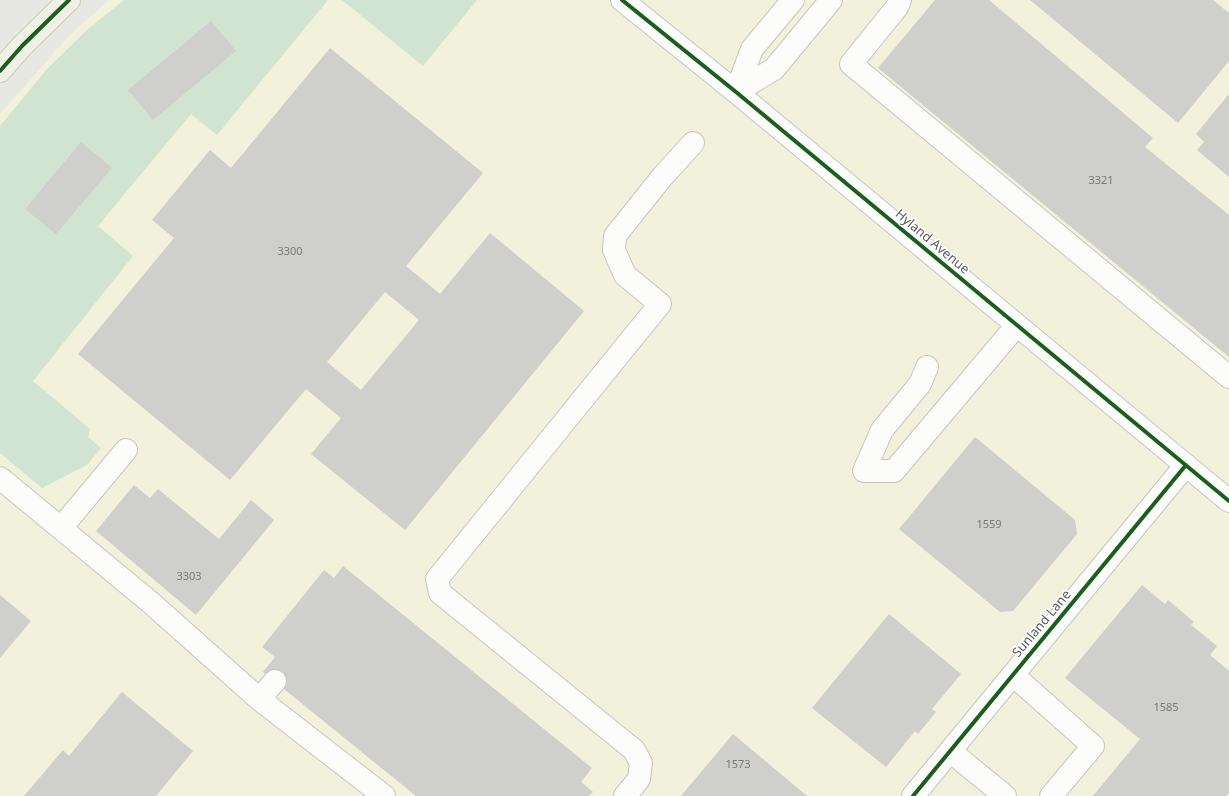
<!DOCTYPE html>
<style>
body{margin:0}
canvas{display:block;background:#e8e8e3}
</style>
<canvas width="1229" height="796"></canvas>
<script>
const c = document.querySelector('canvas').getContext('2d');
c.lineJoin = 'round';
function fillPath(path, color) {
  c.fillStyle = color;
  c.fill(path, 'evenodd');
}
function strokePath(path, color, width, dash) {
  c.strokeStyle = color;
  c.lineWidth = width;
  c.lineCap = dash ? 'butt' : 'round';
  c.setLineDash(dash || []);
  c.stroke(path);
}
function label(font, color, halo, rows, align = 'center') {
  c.font = font + ' "Noto Sans",sans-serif';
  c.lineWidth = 3;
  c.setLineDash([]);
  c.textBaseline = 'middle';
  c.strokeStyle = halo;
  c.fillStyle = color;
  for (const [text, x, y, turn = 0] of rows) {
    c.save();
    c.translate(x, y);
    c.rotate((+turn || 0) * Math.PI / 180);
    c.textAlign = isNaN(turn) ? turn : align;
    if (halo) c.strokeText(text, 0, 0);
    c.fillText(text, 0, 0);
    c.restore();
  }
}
fillPath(new Path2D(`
 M109 0H1229V796H0V114L69 36Z`), '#f2f1dc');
fillPath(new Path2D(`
 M124 0H328L217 135 191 114 98 226 133 256 33 381 90 429 88 437 101 448 87 465 42 488 0 453V126L47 69 88 29Z
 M342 0H477L423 66Z`), '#d1e4d2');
fillPath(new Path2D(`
 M935 0H989L1153 138 1145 147 1229 215V357L878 68Z
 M1030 0H1213L1229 13V61L1178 123Z
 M211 21 236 51 153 120 128 90Z
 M330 48 483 173 406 266 440 294 490 233 584 311 405 530 311 454 341 418 306 389 230 480 78 354 174 238 152 220 210 150 231 168ZM385 292 419 320 361 390 327 362Z
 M1229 94V177L1197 150 1204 142 1196 134Z
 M81 142 112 168 56 234 25 209Z
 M975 437 1075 520 1077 534 1013 611 1000 612 899 529Z
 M134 485 150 498 158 489 219 539 251 500 274 520 196 615 96 531Z
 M343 566 592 768 581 782 593 792 589 796H416L263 672 275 657 262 647 324 570 334 578Z
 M1142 585 1165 604 1168 600 1194 622 1191 625 1217 646 1210 655 1229 671V793L1226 796H1093L1140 739 1065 678Z
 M0 595 31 621 0 658Z
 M889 614 961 674 932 709 936 712 918 734 915 731 886 767 812 708Z
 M122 692 193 751 156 796H24L63 750 69 756Z
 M733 734 807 796H681Z`), '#cfcfcc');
const minor = new Path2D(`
 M622 0 736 92 1229 501
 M900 0 897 7 851 64 1229 377
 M736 92 774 69 831 0
 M736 92 752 49 793 0
 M927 367 920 384 882 430 864 471H894L1017 325
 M0 478 150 602 259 699 384 796
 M61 528 126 450
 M1013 675 1093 746 1051 796
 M259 699 275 681
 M950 751 1005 796
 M625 796 639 779 641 763 634 750 440 593 437 579 660 304 625 275 614 250 615 236 663 176 693 143
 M913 796 1186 465`);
const major = new Path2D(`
 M0 71 22 46 69 0`);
strokePath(minor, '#c5c5c3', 24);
strokePath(major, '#cecbb3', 24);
strokePath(minor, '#fcfcfb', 22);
strokePath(major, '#f0f0e6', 22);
strokePath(new Path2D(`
 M622 0 736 92 1229 501
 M0 71 22 46 69 0
 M913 796 1186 465`), '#1b5e20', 4);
label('11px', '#78797c', null, [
 ["3321",1101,181],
 ["3300",290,252],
 ["1559",989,525],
 ["3303",189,577],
 ["1585",1166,708],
 ["1573",738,765]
]);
label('13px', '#595b60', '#fff', [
 ["Hyland Avenue",932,242,40],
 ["Sunland Lane",1042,624,-50]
]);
</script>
